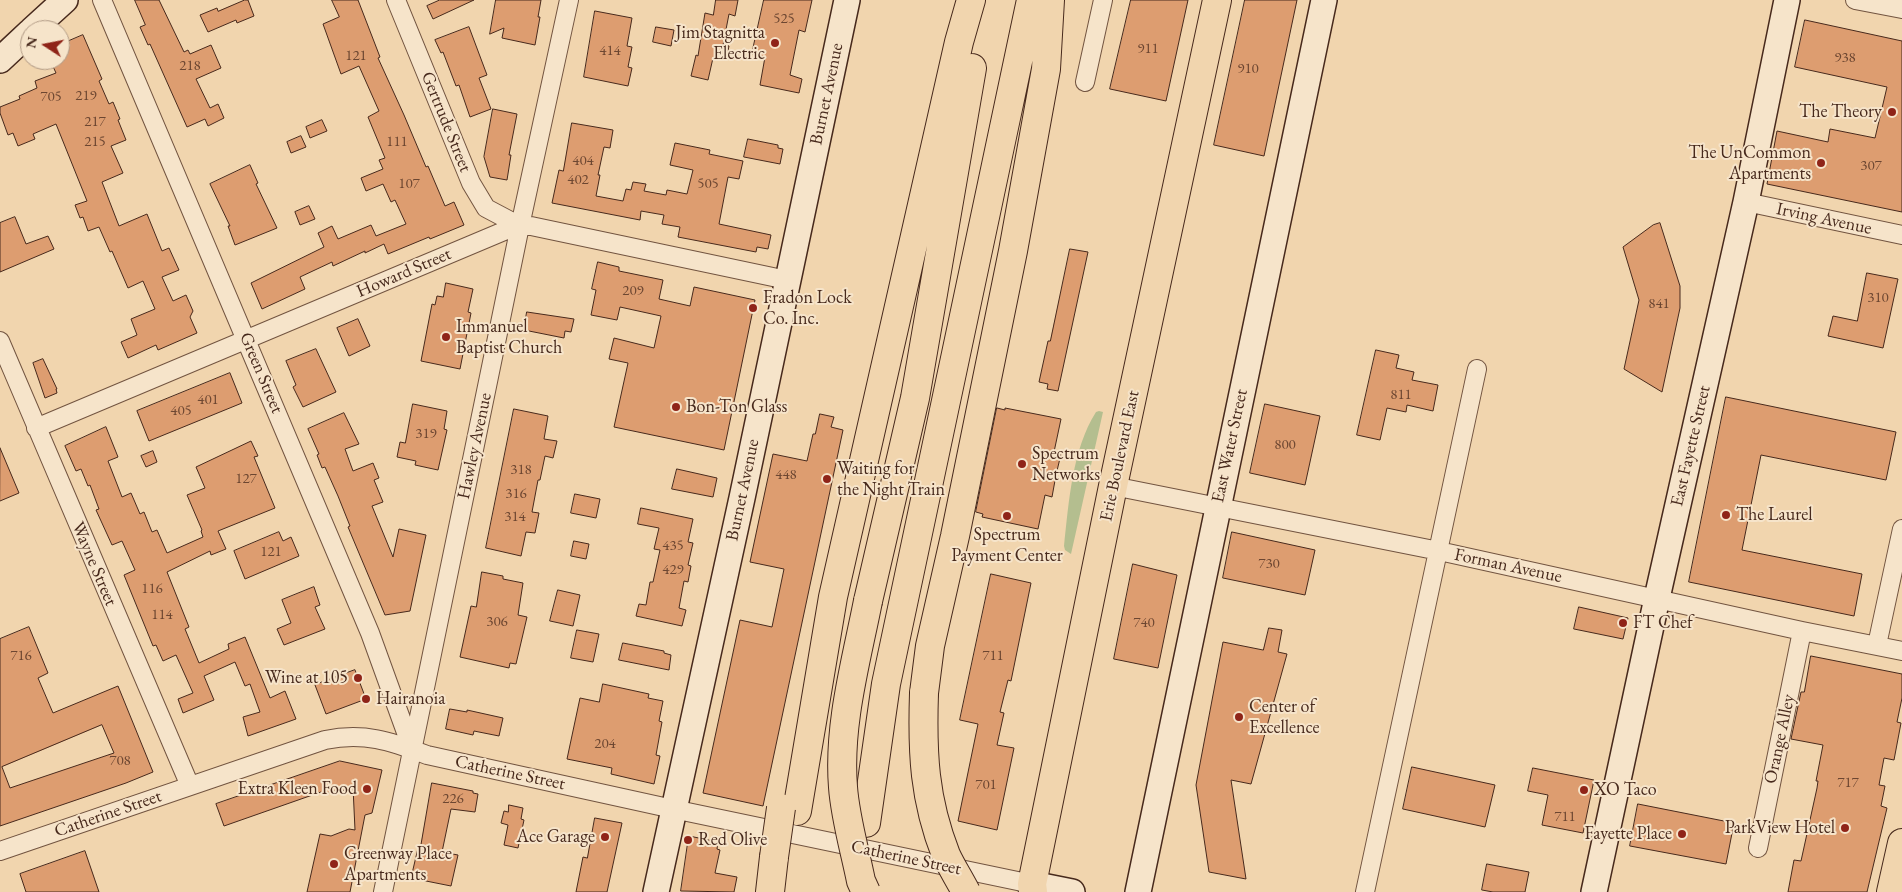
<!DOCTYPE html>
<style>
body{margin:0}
#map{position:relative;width:1902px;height:892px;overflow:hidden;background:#f1d5ae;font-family:"EB Garamond",serif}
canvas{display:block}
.north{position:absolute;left:20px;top:20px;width:50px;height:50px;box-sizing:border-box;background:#f6e4ca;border:1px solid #b09984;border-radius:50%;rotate:281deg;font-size:14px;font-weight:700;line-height:20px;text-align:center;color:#47291c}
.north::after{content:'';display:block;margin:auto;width:18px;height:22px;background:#8f2418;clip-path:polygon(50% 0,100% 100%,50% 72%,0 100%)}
</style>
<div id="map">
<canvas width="1902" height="892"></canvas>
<div class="north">N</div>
</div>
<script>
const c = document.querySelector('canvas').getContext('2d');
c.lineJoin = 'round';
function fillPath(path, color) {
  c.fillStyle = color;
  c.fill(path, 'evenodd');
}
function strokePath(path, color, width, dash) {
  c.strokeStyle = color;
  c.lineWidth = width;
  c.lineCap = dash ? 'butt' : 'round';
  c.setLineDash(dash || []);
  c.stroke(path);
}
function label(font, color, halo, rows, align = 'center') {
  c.font = font + ' "EB Garamond",serif';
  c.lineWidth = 4;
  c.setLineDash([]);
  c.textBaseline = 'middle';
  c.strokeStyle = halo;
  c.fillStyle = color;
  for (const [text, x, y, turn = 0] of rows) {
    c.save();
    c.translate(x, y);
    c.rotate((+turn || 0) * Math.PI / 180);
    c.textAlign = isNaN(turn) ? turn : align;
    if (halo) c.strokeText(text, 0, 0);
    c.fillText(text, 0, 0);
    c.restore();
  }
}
fillPath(new Path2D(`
 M1099 411 1103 412 1071 554 1065 550 1064 546C1069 502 1072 450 1096 412Z`), '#b4be8f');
const building = new Path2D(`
 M135 0H159L184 52 188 50 190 54 211 45 221 68 196 79 210 108 218 104 224 118 208 126 205 119 187 127 150 44 148 45 140 27 145 25Z
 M245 0H248L254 16 237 23 236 20 208 32 200 15 217 8 218 11Z
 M332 0H358L380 57 378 58 404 115 426 167 428 166 445 206 454 202 464 225 430 239 429 237 388 254 384 244 365 253V251L333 266 332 262 300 277 305 289 262 309 251 283 324 247 318 233 332 226 338 239 371 225 376 236 406 224 395 200 391 202 383 184 366 191 361 178 383 169 379 160 385 158 368 117 379 111 359 66 341 74 323 24 339 17Z
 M440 0H474L433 19 427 6Z
 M496 0H541L538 17H540L535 45 502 38 504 28 490 34Z
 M716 0H738L735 16 729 14 723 45 729 46 726 60 713 58 708 80 691 76 696 55 698 56 705 13 713 15Z
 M764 0H812L805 32 799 30 790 75 802 79 799 93 760 85 765 57 752 54Z
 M1131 0H1188L1166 101 1110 89Z
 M1245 0H1297L1264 156 1214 145Z
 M595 11 632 18 627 46 632 47 628 67 632 68 628 86 584 77Z
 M1805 20 1902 41V212L1767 184 1777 131 1828 142 1830 129 1875 138 1887 87 1795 67Z
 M469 27 487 75 479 78 491 109 470 117 459 85 456 86 443 52 441 53 435 40Z
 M656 27 674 30 671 46 653 42Z
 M83 35 102 79 99 81 109 104 113 102 120 119 118 120 126 140 111 146 123 173 102 182 119 226 147 214 162 251 169 248 179 270 162 277 173 301 186 295 193 311 190 317 197 333 158 350 156 345 128 358 121 342 137 335 131 319 155 309 143 281 128 288 112 251 110 252 99 227 88 231 83 217 80 218 75 205 87 201 56 124 33 134 35 139 18 146 13 133 8 135 0 113V107L20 99 19 96 37 88 35 81 56 73 51 62 60 60V58L67 55 62 44Z
 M493 109 517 114 509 155H511L507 180 490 177 484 157Z
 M322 120 327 131 310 138 306 127Z
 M572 123 613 130 610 148 604 147 598 175H600L596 196 623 201 626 189 631 190 633 182 646 184 644 191 666 195 667 190 687 194 693 170 670 165 675 143 710 150 709 154 743 161 739 179 728 177 719 224 771 235 768 249 757 247 756 252 678 237 680 227 662 224 664 215 641 211 640 220 552 203 559 170 563 171Z
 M301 136 306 147 291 153 287 142Z
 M748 139 778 145V148L783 149 780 164 744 157Z
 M250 165 258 183 256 184 277 228 235 245 228 226H230L210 184Z
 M309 206 315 219 300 225 295 212Z
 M15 217 26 244 48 236 54 249 0 272V223Z
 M1660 223 1680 286V308L1662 392 1624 369 1639 300 1623 247 1653 225Z
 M1070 249 1088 252 1058 391 1047 389 1048 384 1039 382 1048 341H1050Z
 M598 262 619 267V271L663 280 659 299 690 306 694 287 755 300 724 450 614 427 628 363 609 359 614 338 654 348 661 316 620 307 617 320 591 315 596 290 592 289Z
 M1867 273 1898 279 1883 348 1828 336 1833 316 1857 321Z
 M446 283 473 289 468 312 471 313 460 369 421 361 432 304 435 305 437 296 443 297Z
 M527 312 574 319 571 332 565 331 564 338 524 330Z
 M358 319 370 346 349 356 337 328Z
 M316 349 336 392 303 407 293 387 296 385 286 361Z
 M1376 350 1399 355 1396 368 1414 372 1412 380 1438 385 1433 411 1407 405 1406 412 1387 408 1380 440 1357 435Z
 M43 359 57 389H56L57 393 45 398 33 363Z
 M230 373 242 403 149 441 137 411Z
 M1726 397 1896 432 1886 480 1761 455 1742 550 1862 574 1854 616 1689 582Z
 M413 404 447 411 444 429 447 430 438 470 415 465 416 461 397 457 400 442 405 443Z
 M1265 404 1320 416 1305 485 1250 473Z
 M997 408 1005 410V408L1061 419 1054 452 1061 454 1056 475 1052 497 1045 495 1038 529 982 517 983 514 976 512Z
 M514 409 548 416 544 439 557 441 553 458 545 456 540 480H538L532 512 539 513 535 533 526 532 521 556 486 548Z
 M344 413 359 444 345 449 353 471 373 463 379 478 374 480 383 502 372 506 393 557 399 529 426 535 410 611 385 615 348 527 350 526 338 496 325 467 322 468 317 455 319 454 308 429Z
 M820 414 834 417 831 427 843 430 763 806 703 793 740 620 772 627 784 569 750 562 773 454 807 461 813 434H815Z
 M106 427 118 457 108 461 122 497 131 493 140 514 144 512 152 532 157 530 167 553 203 537 201 531 202 530 187 495 205 488 196 467 251 441 258 456 254 457 275 508 218 531 226 549 211 555 210 551 167 572 189 627 185 629 199 663 229 649 228 644 245 637 270 698 285 691 296 719 248 736 243 717 260 712 250 684 245 686 235 662 204 676 214 700 183 713 178 699 193 693 176 655 163 661 156 645 153 646 124 575 135 570 122 541 112 545 96 510 99 509 90 485 88 486 81 469 76 471 65 446Z
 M0 448 19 493 0 501Z
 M153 451 157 462 146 467 141 456Z
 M677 469 717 478 713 497 672 489Z
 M575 494 600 499 596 518 571 513Z
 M641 508 693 519 688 542 693 543 688 565 691 566 688 582 684 581 679 608 686 610 682 626 636 616 639 604 646 605 650 582H653L660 550 654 549 659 528 638 524Z
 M279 532 283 541 291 537 299 556 245 579 234 551Z
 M1232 532 1315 550 1305 595 1223 578Z
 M574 541 589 544 586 559 571 556Z
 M1133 564 1177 575 1158 668 1114 659Z
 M482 572 503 576V579L523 583 518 615 527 617 516 664 510 663 509 668 460 657 471 606 476 607Z
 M991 574 1031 583 1011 681 1008 680 1000 712 1004 713 997 745 1014 748 997 830 958 821 978 724 960 720Z
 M314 587 320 605 315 607 325 629 284 645 277 629 291 623 282 600Z
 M558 590 580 595 573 626 550 621Z
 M1579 607 1628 618 1623 639 1574 629Z
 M29 627 48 673 38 678 53 713 118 686 153 772 126 783 0 826V639ZM102 725 114 753 10 788 2 767Z
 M1269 628 1282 630 1278 652 1287 654 1251 784 1231 780 1246 879 1209 872 1196 785 1223 642 1263 650Z
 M577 630 599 634 593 662 571 658Z
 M623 643 664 651V653L671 655 669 670 619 660Z
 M1811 656 1902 674V698L1897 722 1901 723 1894 760 1884 758 1879 785 1885 786 1881 806 1887 808 1867 892H1788L1794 860 1801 861 1817 788 1818 781H1816L1823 745 1791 739 1801 692H1804Z
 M355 670 366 699 326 714 315 685Z
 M603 684 649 694 648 698 663 701 659 721 662 722 656 755 660 756 654 784 611 774 612 768 567 759 580 698 599 702Z
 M450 709 467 712V710L503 718 499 736 474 731 473 735 446 729Z
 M340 761 382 770 372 813 365 815 350 892H307L320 834 331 836 349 829 355 830 353 787 339 792 338 790 322 795 321 792 224 826 216 804Z
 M1412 767 1495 785 1485 827 1403 809Z
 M1533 768 1594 780 1583 833 1542 825 1548 795 1528 791Z
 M432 783 473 791V793L478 794 475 812 451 809 442 852 458 855 451 886 411 878 418 848H420Z
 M1638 804 1734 823 1726 864 1630 846Z
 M509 805 523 808 521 819 524 820 518 848 504 845 508 825 501 823 504 811 508 812Z
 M595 818 622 823 607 892H576L583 857 587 858Z
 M689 836 718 842 717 849 720 850 715 873 737 877 734 892 681 891Z
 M85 851 99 892H26L20 874Z
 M1487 864 1529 872 1525 892H1493L1482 890Z`);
fillPath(building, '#dd9d70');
strokePath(building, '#47291c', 1);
const street = new Path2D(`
 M102 0 370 633 412 749
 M396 0 471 183 486 208 520 226
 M1855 0 1902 9
 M1085 82 1103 0
 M1746 202 1902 235
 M0 341 190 786
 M36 428 516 226H531L787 280
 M1113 486 1439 551 1802 631 1902 651
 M1877 645 1902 529
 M1758 848 1802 631
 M0 851 325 740C364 732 390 741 427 755L673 809 1032 884
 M383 892 520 226 569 0
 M1365 892 1477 369`);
const secondary = new Path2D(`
 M32 30 65 0
 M0 60 30 32
 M1032 884 1072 892
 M656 892 742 498 847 0
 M1138 892 1324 0
 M1594 892 1657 598 1746 202 1787 0`);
const primary = new Path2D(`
 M1033 892 1032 884 1113 486 1217 0
 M1891 892 1902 843`);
const highway = new Path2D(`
 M868 601 915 398 972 68
 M924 693 930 646 955 536 1013 251 1046 69 1050 0
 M797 811 833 597 959 42 971 0
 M866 823 886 684 1031 0
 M770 892 774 857`);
strokePath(street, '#725440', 20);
strokePath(secondary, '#47291c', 28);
strokePath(primary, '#47291c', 30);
strokePath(highway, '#47291c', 30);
strokePath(street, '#f6e4ca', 18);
strokePath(secondary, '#f6e4ca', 25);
strokePath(primary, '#f1d5ae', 28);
strokePath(highway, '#f1d5ae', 28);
const highwayBridge = new Path2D(`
 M924 693C922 753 924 799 946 855 952 868 960 880 966 892
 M774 857 781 808
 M866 892 861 881C855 851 845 817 843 787 838 725 856 662 868 601`);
strokePath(highwayBridge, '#47291c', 30, []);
strokePath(highwayBridge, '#f1d5ae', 28);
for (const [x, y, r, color] of [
 [775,43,5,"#8f2418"],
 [1892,112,5,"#8f2418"],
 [1821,163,5,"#8f2418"],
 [753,308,5,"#8f2418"],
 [446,337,5,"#8f2418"],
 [676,407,5,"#8f2418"],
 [1022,464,5,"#8f2418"],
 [827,479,5,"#8f2418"],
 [1726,515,5,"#8f2418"],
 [1007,516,5,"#8f2418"],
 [1623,623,5,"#8f2418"],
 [358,678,5,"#8f2418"],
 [366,699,5,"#8f2418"],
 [1239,717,5,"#8f2418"],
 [367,789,5,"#8f2418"],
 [1584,790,5,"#8f2418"],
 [1845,828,5,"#8f2418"],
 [1682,834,5,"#8f2418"],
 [605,837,5,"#8f2418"],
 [688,840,5,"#8f2418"],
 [334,864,5,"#8f2418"]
]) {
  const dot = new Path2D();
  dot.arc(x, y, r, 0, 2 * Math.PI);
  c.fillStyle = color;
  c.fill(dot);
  strokePath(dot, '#f6e4ca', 2);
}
label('15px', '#6c4631', null, [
 ["525",784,19],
 ["911",1148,49],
 ["414",610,51],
 ["121",356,56],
 ["938",1845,58],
 ["218",190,66],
 ["910",1248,69],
 ["219",86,96],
 ["705",51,97],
 ["217",95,122],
 ["215",95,142],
 ["111",397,142],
 ["404",583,161],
 ["307",1871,166],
 ["402",578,180],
 ["107",409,184],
 ["505",708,184],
 ["209",633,291],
 ["310",1878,298],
 ["841",1659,304],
 ["811",1401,395],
 ["401",208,400],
 ["405",181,411],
 ["319",426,434],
 ["800",1285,445],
 ["318",521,470],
 ["448",786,475],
 ["127",246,479],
 ["316",516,494],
 ["314",515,517],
 ["435",673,546],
 ["121",271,552],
 ["730",1269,564],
 ["429",673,570],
 ["116",152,589],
 ["114",162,615],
 ["306",497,622],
 ["740",1144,623],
 ["716",21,656],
 ["711",993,656],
 ["204",605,744],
 ["708",120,761],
 ["717",1848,783],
 ["701",986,785],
 ["226",453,799],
 ["711",1565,817]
]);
label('18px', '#47291c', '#f6e4ca', [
 ["Jim Stagnitta",765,33,"right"],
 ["Electric",765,54,"right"],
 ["The Theory",1882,112,"right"],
 ["The UnCommon",1811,153,"right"],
 ["Apartments",1811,174,"right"],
 ["Fradon Lock",763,298],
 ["Co. Inc.",763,319],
 ["Immanuel",456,327],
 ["Baptist Church",456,348],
 ["Bon-Ton Glass",686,407],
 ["Spectrum",1032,454],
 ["Networks",1032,475],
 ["Waiting for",837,469],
 ["the Night Train",837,490],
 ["The Laurel",1736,515],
 ["Spectrum",1007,535,"center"],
 ["Payment Center",1007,556,"center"],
 ["FT Chef",1633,623],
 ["Wine at 105",348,678,"right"],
 ["Hairanoia",376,699],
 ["Center of",1249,707],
 ["Excellence",1249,728],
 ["Extra Kleen Food",357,789,"right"],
 ["XO Taco",1594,790],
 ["ParkView Hotel",1835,828,"right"],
 ["Fayette Place",1672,834,"right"],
 ["Ace Garage",595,837,"right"],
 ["Red Olive",698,840],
 ["Greenway Place",344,854],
 ["Apartments",344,875]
], 'left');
label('18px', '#47291c', '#f6e4ca', [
 ["Burnet Avenue",827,94,-78],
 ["Gertrude Street",446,122,68],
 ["Irving Avenue",1824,219,12],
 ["Howard Street",404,273,-23],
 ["Green Street",261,373,67],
 ["Hawley Avenue",475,446,-78],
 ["East Water Street",1230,446,-78],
 ["East Fayette Street",1691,446,-77],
 ["Erie Boulevard East",1120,456,-78],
 ["Burnet Avenue",743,490,-78],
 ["Wayne Street",94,564,67],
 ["Forman Avenue",1508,566,12],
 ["Orange Alley",1780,739,-78],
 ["Catherine Street",510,773,12],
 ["Catherine Street",108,814,-19],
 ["Catherine Street",906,858,12]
]);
</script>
